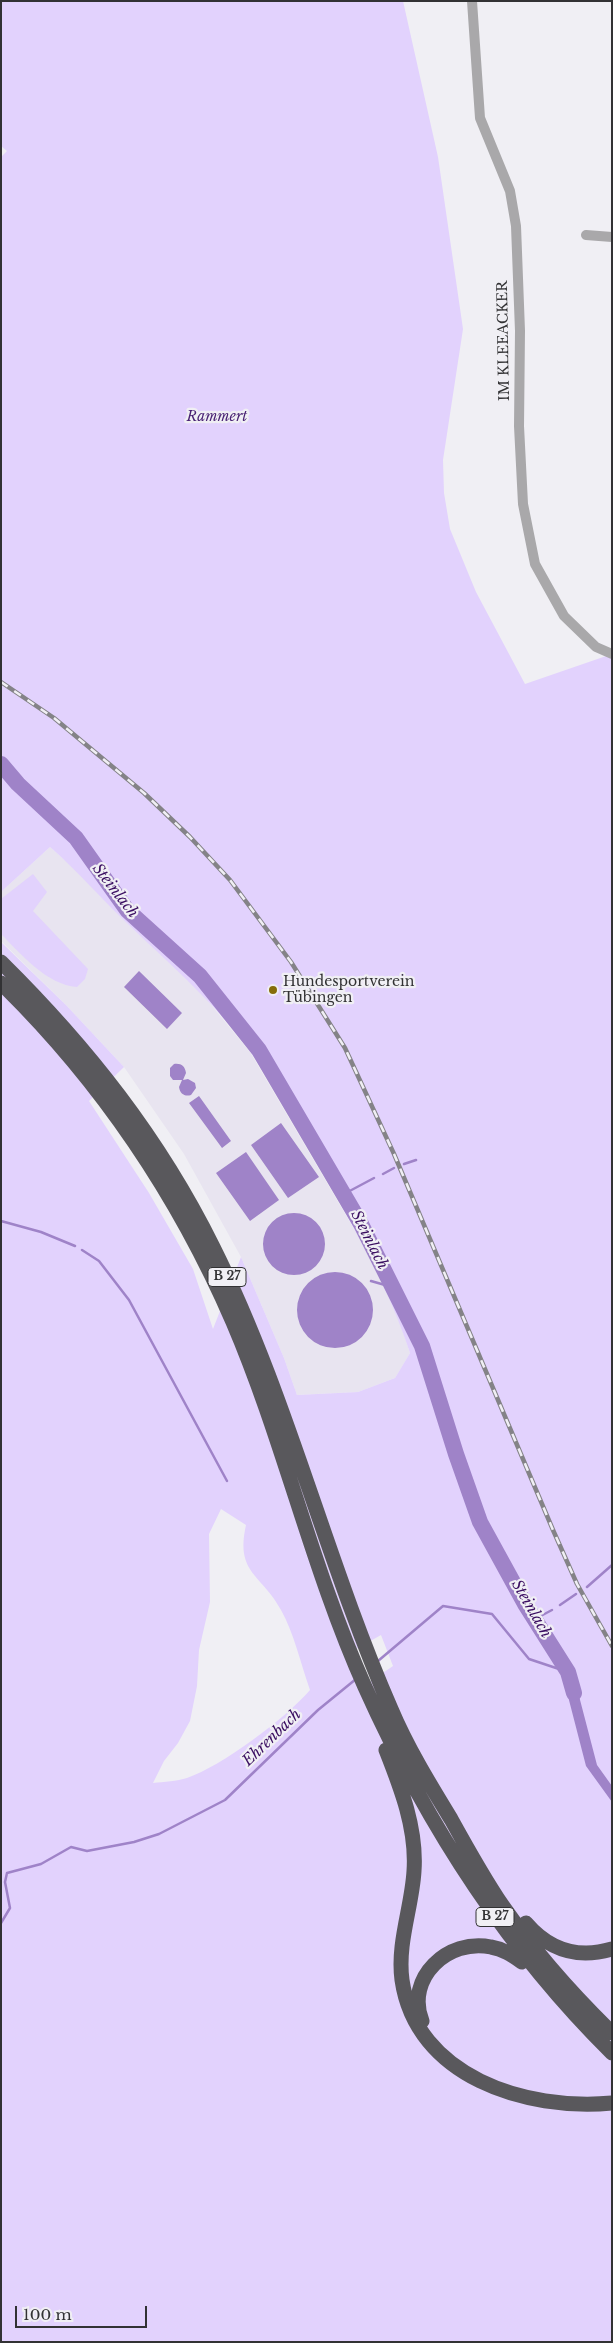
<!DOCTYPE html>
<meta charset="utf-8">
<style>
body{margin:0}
#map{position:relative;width:613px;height:2343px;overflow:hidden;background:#f0eff4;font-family:"Libre Baskerville",serif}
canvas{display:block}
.frame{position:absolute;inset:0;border:2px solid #323234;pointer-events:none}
.scale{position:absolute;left:15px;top:2306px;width:132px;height:22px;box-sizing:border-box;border:2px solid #323234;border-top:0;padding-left:6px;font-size:15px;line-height:18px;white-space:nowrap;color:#323234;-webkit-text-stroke:4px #f0eff4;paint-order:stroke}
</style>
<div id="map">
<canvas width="613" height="2343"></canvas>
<div class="frame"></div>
<div class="scale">100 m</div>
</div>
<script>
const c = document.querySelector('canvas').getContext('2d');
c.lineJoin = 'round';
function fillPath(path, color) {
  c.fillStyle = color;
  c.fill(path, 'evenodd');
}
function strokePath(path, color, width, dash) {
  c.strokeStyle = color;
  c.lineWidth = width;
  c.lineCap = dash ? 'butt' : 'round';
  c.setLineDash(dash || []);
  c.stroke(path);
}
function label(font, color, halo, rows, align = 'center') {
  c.font = font + ' "Libre Baskerville",serif';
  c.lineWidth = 4.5;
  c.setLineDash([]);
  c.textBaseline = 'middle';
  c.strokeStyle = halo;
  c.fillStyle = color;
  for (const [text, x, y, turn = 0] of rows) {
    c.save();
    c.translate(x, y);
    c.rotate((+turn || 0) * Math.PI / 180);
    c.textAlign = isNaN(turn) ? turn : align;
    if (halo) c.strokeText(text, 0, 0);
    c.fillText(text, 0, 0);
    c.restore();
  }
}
fillPath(new Path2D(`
 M50 847 75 869 130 926 193 983 250 1052 357 1234 398 1316 410 1353 395 1378 358 1392 297 1395 284 1358 241 1257 184 1154 124 1067 66 1005 1 941V892Z`), '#e8e4f0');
fillPath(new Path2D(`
 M1 1H403L438 157 463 329 443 460 444 493 450 529 476 592 525 684 612 654V2342H1V942L66 1005 124 1067 89 1101 149 1193 193 1269 213 1329 241 1257 284 1358 297 1395 358 1392 395 1378 410 1353C391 1294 361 1240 330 1186 304 1142 280 1095 251 1053 217 1005 173 967 131 927 103 901 79 872 50 847L1 892V157L7 151 1 146ZM221 1509 246 1525C235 1574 262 1574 281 1610 294 1633 301 1665 310 1690 286 1718 222 1766 187 1778 177 1781 164 1782 153 1783L164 1761 178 1743 190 1721 197 1686 199 1650 210 1602 209 1534ZM381 1635 393 1666 361 1688 351 1652Z
 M33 874 47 892 33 911 88 969 85 979 77 987C47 985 21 954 1 934V899Z`), '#e2d2fd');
fillPath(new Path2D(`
 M139 971 182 1013 167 1029 124 987Z
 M174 1064C181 1063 185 1066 186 1073L183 1080 188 1079 195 1083 196 1088 191 1095C185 1097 180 1094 179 1087L182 1080H173L170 1076V1068Z
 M199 1096 231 1141 222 1148 189 1103Z
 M281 1123 319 1177 288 1198 251 1145Z
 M246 1152 279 1200 250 1221 216 1173Z
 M263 1244a31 31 0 1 1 62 0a31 31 0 1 1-62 0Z
 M297 1310a38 38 0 1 1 76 0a38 38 0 1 1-76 0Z
 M562 1673H573L597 1765 612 1786V1802L586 1766Z`), '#9f83c8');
strokePath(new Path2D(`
 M404 1164 416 1160
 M383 1174 394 1168
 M344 1194 374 1178
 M1 1221 41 1232 75 1246
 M82 1250 99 1261 129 1300 227 1481
 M371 1281 392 1287
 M587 1587 612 1565
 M560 1605 576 1594
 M535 1619 552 1610
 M378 1661 443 1606 492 1614 529 1659 568 1672
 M1 1923 10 1908 5 1882 7 1873 41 1864 71 1847 87 1851 134 1842 159 1834 225 1800 318 1710 356 1679`), '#9f83c8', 2.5);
strokePath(new Path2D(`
 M1 764 18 784 76 838 127 910 200 976 259 1050 361 1224 422 1346 456 1454 480 1522 525 1604 568 1672 574 1693`), '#9f83c8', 16);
strokePath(new Path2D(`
 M472 1 480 118 510 191 516 226 520 331 519 426 523 504 535 564 564 616 596 647 612 654
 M586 235 612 237`), '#a9a8aa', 10);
strokePath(new Path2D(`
 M1 962C87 1047 159 1138 213 1247 287 1395 325 1558 391 1709 407 1747 429 1783 451 1819 467 1848 483 1877 502 1905 534 1951 572 1994 612 2033
 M1 983C100 1080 178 1195 233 1322 284 1441 312 1569 365 1687 426 1823 506 1948 612 2053
 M386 1750C401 1788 417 1829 414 1871 412 1907 397 1943 402 1980 416 2077 526 2111 612 2103
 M526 1923C549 1950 578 1959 612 1949
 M422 2021C405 1978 448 1938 491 1947 503 1949 512 1955 522 1962`), '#59585c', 15);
const rail = new Path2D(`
 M1 682 54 718 144 793 190 837 230 880 291 962 345 1048 394 1154 553 1530 577 1584 612 1646`);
strokePath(rail, '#848387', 4.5);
strokePath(rail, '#f0eff4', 2.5, [8]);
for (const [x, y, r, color] of [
 [273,990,5,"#866d0a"]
]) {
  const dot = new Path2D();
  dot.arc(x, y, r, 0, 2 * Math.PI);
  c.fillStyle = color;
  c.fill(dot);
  strokePath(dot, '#f0eff4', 2);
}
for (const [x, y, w] of [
 [227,1277,38],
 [495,1917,38]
]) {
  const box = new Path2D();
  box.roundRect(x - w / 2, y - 9.5, w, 19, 4);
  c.fillStyle = '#f0eff4';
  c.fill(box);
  strokePath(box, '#323234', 1);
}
label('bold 12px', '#323234', null, [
 ["B 27",227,1277],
 ["B 27",495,1917]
]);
label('14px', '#323234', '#f0eff4', [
 ["IM KLEEACKER",504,341,-91]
]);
label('italic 14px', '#492274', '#f0eff4', [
 ["Rammert",217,417]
]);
label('14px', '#323234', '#f0eff4', [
 ["Hundesportverein",283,982],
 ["Tübingen",283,998]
], 'left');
label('italic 15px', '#3a0e61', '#f0eff4', [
 ["Steinlach",115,891,52],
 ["Steinlach",369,1240,63],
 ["Steinlach",531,1609,60],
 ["Ehrenbach",272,1738,-44]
]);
</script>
